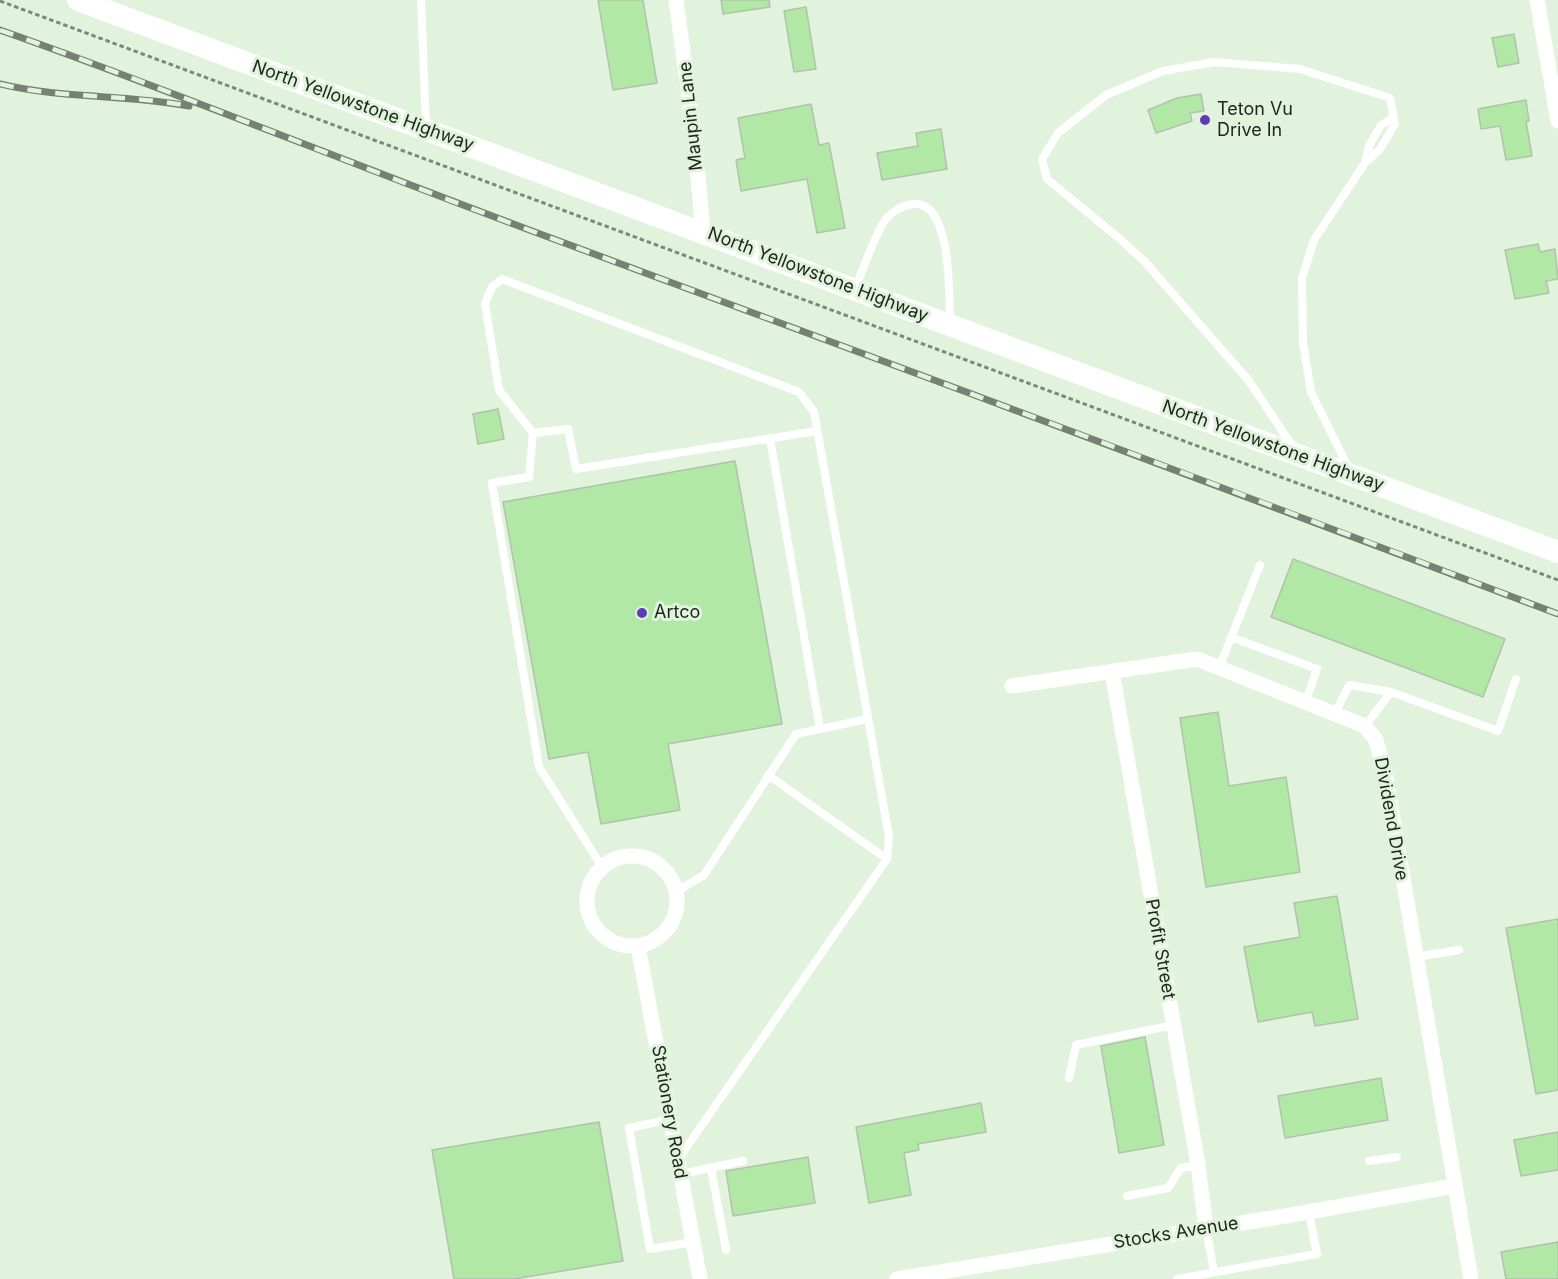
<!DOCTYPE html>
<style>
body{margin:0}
canvas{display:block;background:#e1f3dd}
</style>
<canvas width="1558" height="1279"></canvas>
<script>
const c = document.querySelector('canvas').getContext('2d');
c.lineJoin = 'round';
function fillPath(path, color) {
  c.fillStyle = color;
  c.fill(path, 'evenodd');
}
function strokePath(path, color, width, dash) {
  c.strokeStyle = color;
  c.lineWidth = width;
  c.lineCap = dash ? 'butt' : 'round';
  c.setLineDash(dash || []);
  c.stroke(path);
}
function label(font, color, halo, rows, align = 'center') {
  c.font = font + ' Inter,sans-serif';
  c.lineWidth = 6;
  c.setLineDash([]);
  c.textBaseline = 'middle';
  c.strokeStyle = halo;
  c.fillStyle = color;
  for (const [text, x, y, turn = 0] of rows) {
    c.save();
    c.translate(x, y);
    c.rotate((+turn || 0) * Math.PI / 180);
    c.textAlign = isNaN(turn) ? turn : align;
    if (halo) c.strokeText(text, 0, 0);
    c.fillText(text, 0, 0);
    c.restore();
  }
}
const building = new Path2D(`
 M598 0H643L657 83 613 90Z
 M721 0H769L770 7 723 14Z
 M806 7 816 69 794 72 784 11Z
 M1514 34 1519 63 1498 67 1492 38Z
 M1201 94 1204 111 1190 113 1192 121 1156 133 1148 110 1177 98Z
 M1526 100 1529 121H1526L1532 156 1506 160 1500 126 1481 129 1478 109Z
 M811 104 819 145 829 143 845 228 817 233 807 179 741 191 736 160 745 158 738 118Z
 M941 129 947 169 882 180 877 153 918 146 916 133Z
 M1538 244 1540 252 1555 249 1558 279 1546 281 1549 293 1515 299 1505 250Z
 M498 409 504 439 478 444 473 414Z
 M735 461 782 724 668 744 680 810 601 824 588 752 549 759 503 502Z
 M1293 559 1505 639 1483 697 1271 617Z
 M1218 712 1229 786 1286 777 1300 872 1206 887 1180 718Z
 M1337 896 1358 1019 1315 1026 1312 1012 1258 1022 1244 947 1300 937 1294 903Z
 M1558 919V1090L1536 1094 1506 928Z
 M1145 1037 1164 1145 1119 1153 1101 1046Z
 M1381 1078 1388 1120 1285 1138 1278 1096Z
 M981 1103 986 1132 918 1144 919 1150 904 1153 911 1195 869 1203 856 1127Z
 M599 1122 623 1261 514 1279H454L432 1150Z
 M1558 1132V1170L1521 1176 1514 1140Z
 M808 1157 815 1203 733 1216 726 1171Z
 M1558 1242V1279H1506L1501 1252Z`);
fillPath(building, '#b1e8a5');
strokePath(building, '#b1c2ad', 1.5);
strokePath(new Path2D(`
 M0 1 1558 580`), '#7c8879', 3, [4.5, 3]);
strokePath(new Path2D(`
 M421 0 426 125
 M856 287C862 271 877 230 886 219 894 210 901 206 913 204 952 200 949 295 950 320
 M533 433 568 429 576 469 817 431
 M770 438 820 729
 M1293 447 1249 381 1145 262 1120 239 1047 179 1042 159 1058 133 1106 95 1163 71 1214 62 1300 69 1390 98 1395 124 1380 149 1365 163
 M1348 467 1311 392 1303 343 1302 278 1314 240 1365 163 1369 146 1381 125 1393 118
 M1231 637 1317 669 1305 703
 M1219 668 1260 565
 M1334 715 1349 685 1391 692 1498 731 1516 679
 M1365 726 1391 692
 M768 775 887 859
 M602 867 539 767 492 483 529 477 533 433 499 390 485 304 492 287 502 279 799 392 814 412 889 837 887 859 679 1158
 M676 892 704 875 796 734 868 719
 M1416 957 1459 950
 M1069 1078 1076 1045 1173 1025
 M671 1119 629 1128 650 1249 693 1242
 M1369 1161 1397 1157
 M711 1168 726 1250
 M681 1174 743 1161
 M1127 1196 1168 1188 1181 1168 1198 1165
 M1206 1228 1214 1272
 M1177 1279 1317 1254 1309 1212`), '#fff', 8);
strokePath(new Path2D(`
 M676 0 694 133 703 232
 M1537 0 1558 121
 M1112 671 1198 1165 1206 1228
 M1012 686 1197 659 1365 726 1376 740 1386 778 1471 1279
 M587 901a45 45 0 1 1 90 0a45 45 0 1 1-90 0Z
 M638 946 700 1279
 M897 1279 1297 1214 1454 1186`), '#fff', 15);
strokePath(new Path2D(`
 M78 0C573 181 1065 368 1558 552`), '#fff', 22);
const rail = new Path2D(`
 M0 30C176 92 349 163 524 228 869 356 1214 483 1558 614
 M0 84C62 99 126 94 189 106`);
strokePath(rail, '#758172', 7);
strokePath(rail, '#e1f3dd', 4.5, [14]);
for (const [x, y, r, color] of [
 [1205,120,6,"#5d3cb5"],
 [642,613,6,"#5d3cb5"]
]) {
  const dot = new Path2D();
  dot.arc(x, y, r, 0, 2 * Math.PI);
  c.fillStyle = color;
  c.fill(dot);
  strokePath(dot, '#e1f3dd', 2);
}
label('18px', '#1e251d', '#e1f3dd', [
 ["North Yellowstone Highway",363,106,20],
 ["Maupin Lane",691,116,-96],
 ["North Yellowstone Highway",818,275,21],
 ["North Yellowstone Highway",1273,446,20],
 ["Dividend Drive",1391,819,80],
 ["Profit Street",1160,949,80],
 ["Stationery Road",669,1112,80],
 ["Stocks Avenue",1176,1233,-9]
]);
label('18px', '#1e251d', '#e1f3dd', [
 ["Teton Vu",1217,110],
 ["Drive In",1217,131],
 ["Artco",654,613]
], 'left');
</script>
